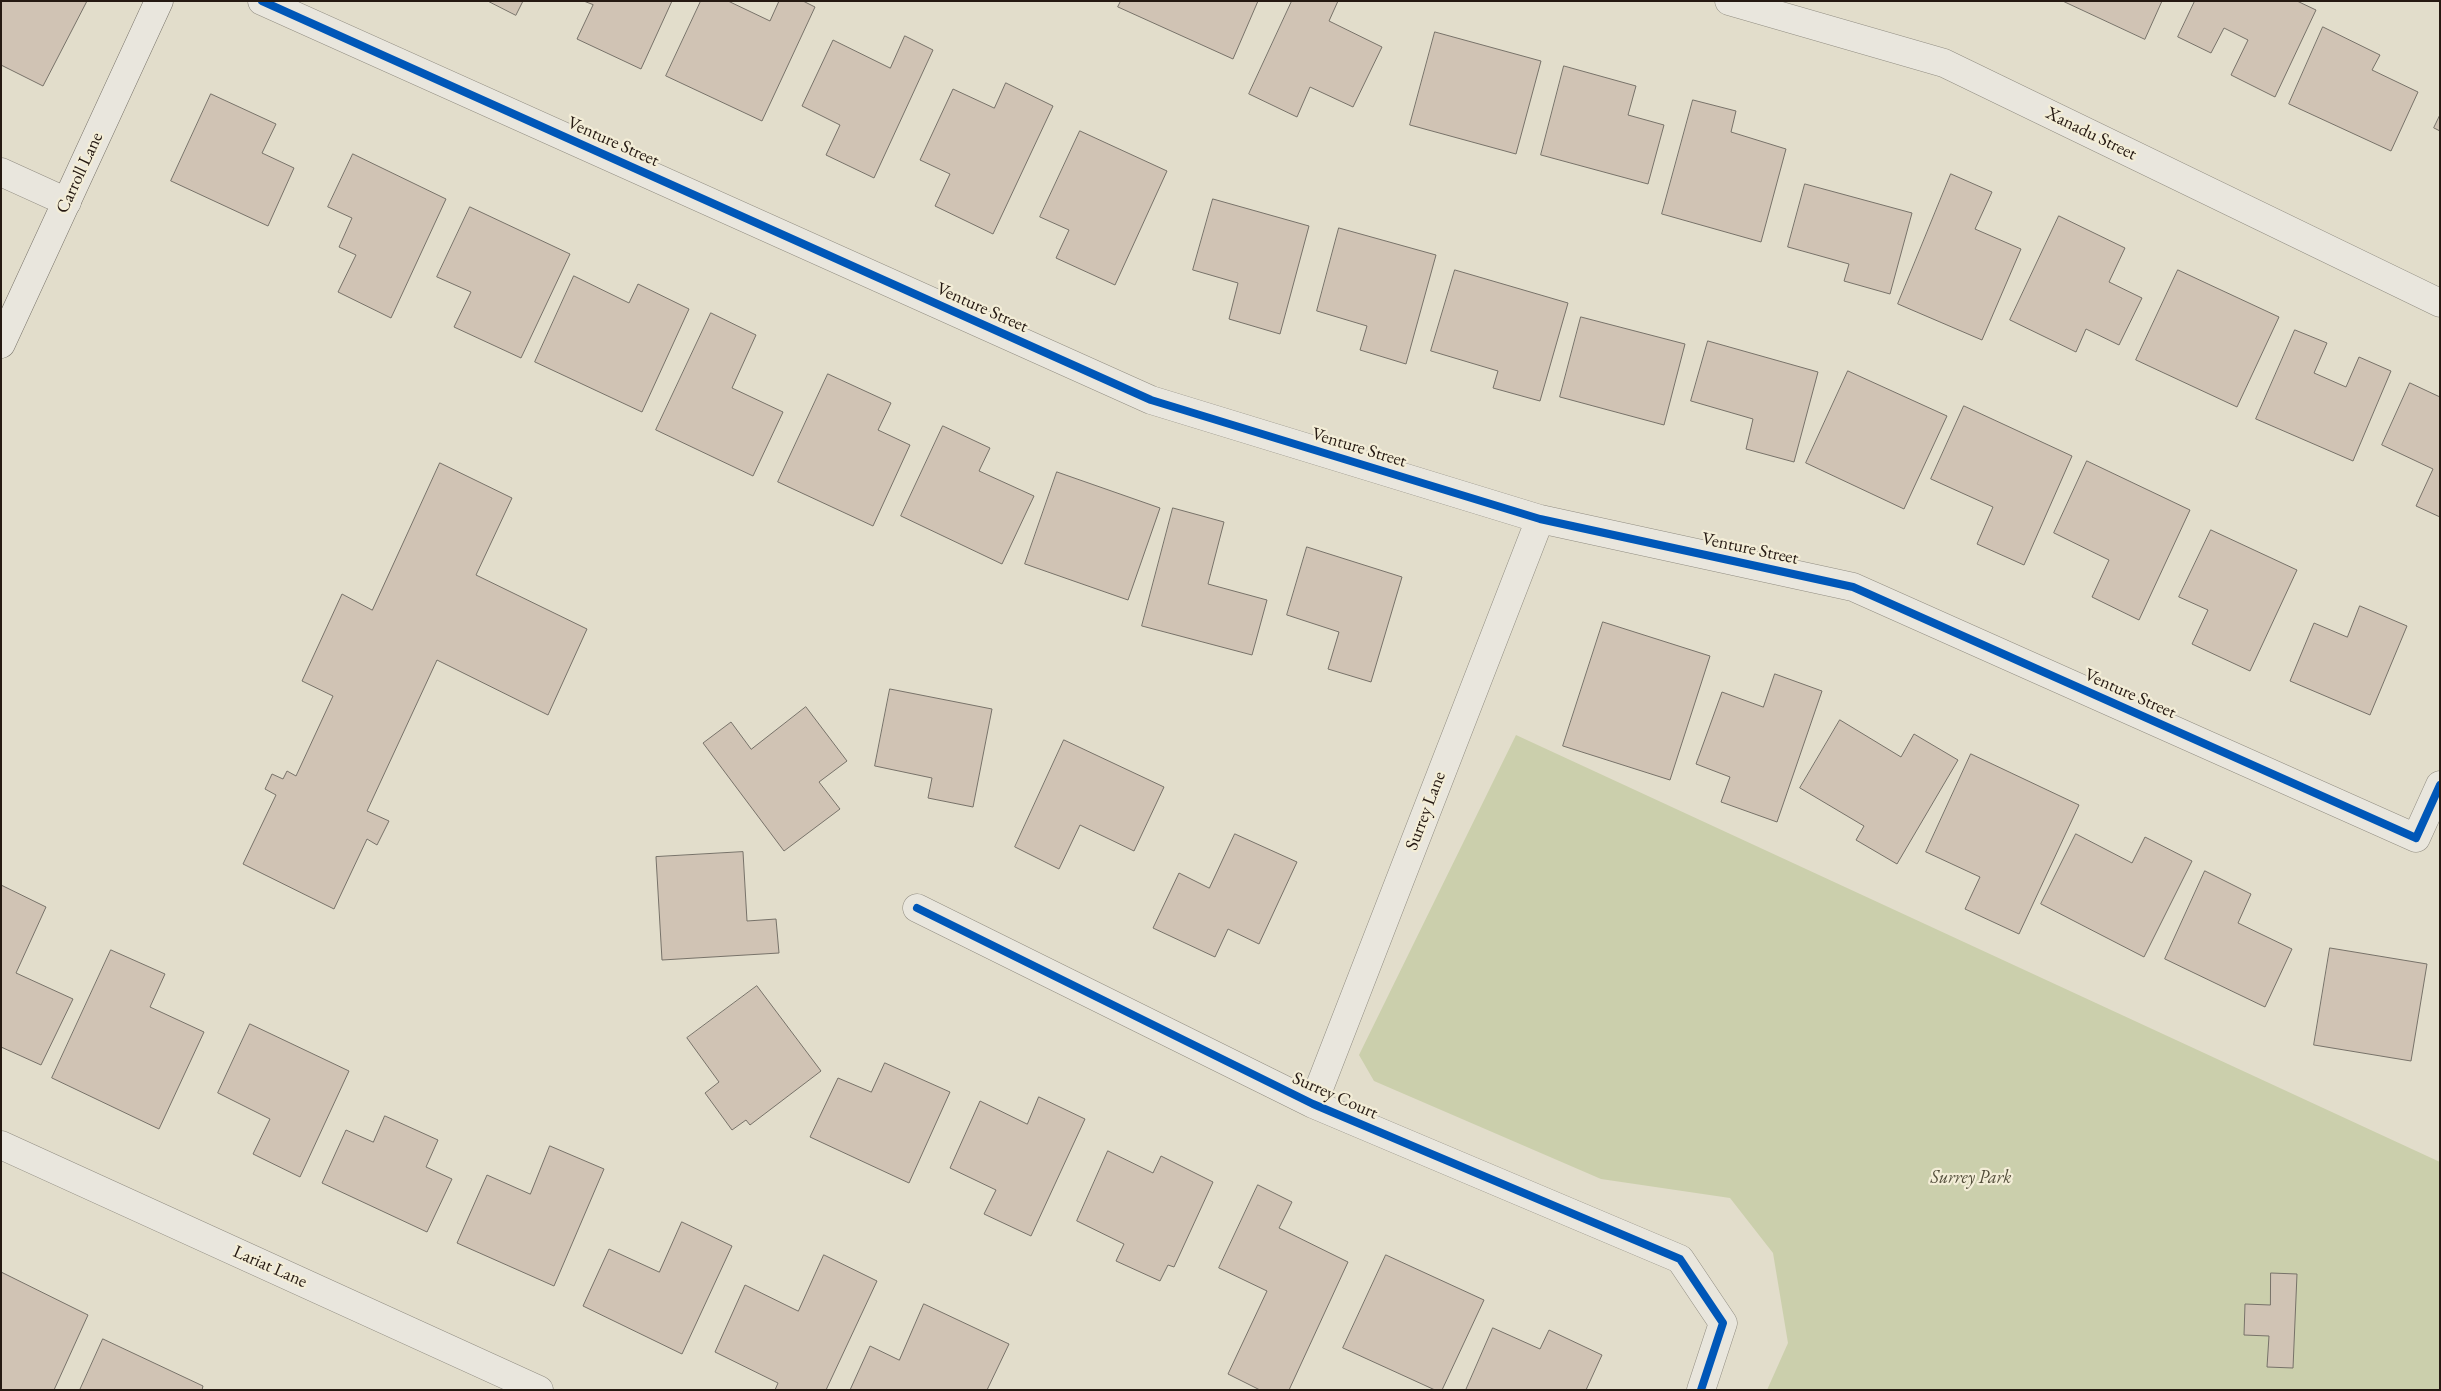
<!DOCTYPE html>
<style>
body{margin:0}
#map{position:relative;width:2441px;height:1391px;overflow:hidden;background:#e2ddcb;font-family:"EB Garamond",serif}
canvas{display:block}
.frame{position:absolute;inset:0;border:2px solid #251912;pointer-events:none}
</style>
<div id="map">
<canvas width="2441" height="1391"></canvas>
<div class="frame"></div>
</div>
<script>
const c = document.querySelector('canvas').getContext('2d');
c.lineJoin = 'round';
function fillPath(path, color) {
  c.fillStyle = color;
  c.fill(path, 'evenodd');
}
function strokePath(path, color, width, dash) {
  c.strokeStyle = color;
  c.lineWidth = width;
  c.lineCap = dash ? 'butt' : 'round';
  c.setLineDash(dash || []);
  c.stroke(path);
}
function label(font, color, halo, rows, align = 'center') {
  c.font = font + ' "EB Garamond",serif';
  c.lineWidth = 4.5;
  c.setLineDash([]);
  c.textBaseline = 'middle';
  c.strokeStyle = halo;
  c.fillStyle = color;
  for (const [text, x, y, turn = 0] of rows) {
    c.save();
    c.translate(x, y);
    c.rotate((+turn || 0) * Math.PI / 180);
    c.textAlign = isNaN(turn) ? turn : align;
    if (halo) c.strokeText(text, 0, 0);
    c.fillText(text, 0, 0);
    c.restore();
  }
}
fillPath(new Path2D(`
 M1516 735 2440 1162V1390H1767L1788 1343 1773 1253 1730 1198 1601 1179 1374 1081 1359 1055Z`), '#cbcfac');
const building = new Path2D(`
 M1 1H87L43 86 1 65Z
 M488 1H523L516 15Z
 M584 1H672L641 69 577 39 593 5Z
 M701 1H728L770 21 779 1H803L815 7 762 121 666 76Z
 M1121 1H1258L1233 59 1118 7Z
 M1292 1H1338L1329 21 1382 47 1353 107 1310 87 1297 117 1249 94Z
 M2063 1H2162L2145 39Z
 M2195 1H2297L2316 10 2275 97 2231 75 2248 40 2224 28 2211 53 2178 37Z
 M2323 27 2380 55 2372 70 2418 92 2391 151 2289 104Z
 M1435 32 1541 61 1516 154 1410 125Z
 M905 36 933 50 874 178 826 155 840 125 802 106 833 40 890 68Z
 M1564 66 1636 86 1628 115 1664 125 1648 184 1541 155Z
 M1006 83 1053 106 993 234 935 206 950 174 920 160 953 89 994 108Z
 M211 94 276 124 262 153 294 168 268 226 171 181Z
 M1693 100 1736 111 1731 132 1786 149 1761 242 1662 214Z
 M2440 115V131L2434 128Z
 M1080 131 1167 171 1115 285 1056 258 1069 230 1040 217Z
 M353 154 446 199 391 318 338 292 356 255 339 247 352 218 328 207Z
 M1951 174 1992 192 1975 229 2021 249 1982 340 1898 304Z
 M1805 184 1912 213 1890 294 1844 281 1849 264 1788 247Z
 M1213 199 1309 226 1280 334 1229 319 1238 283 1193 270Z
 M470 207 570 254 521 358 454 327 471 292 437 277Z
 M2059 216 2125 248 2109 282 2142 298 2119 345 2086 329 2076 352 2010 320Z
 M1339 228 1436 255 1406 364 1360 350 1367 326 1317 311Z
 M1455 270 1568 303 1540 401 1493 388 1498 371 1431 351Z
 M2178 270 2279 317 2237 407 2136 360Z
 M574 276 629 303 638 284 689 309 642 412 535 362Z
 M711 313 756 335 732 388 783 412 753 476 656 430Z
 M1581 317 1685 344 1664 425 1560 397Z
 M2295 330 2327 343 2314 373 2346 387 2359 357 2391 371 2353 461 2256 419Z
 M1708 341 1818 372 1794 462 1746 449 1753 419 1691 401Z
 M1848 371 1947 416 1904 509 1806 463Z
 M828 374 891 403 878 430 910 445 873 526 778 482Z
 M2410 383 2440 397V517L2416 506 2433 469 2382 445Z
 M1964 406 2072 456 2024 565 1977 544 1993 507 1931 479Z
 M943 426 990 448 979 471 1034 496 1002 564 901 516Z
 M2087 461 2190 510 2139 620 2092 597 2109 560 2054 533Z
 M440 463 512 498 476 575 587 629 548 715 437 660 367 811 389 821 377 845 367 839 334 909 243 864 276 795 265 789 272 774 283 779 287 771 296 776 333 696 302 681 342 594 372 610Z
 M1057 472 1160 508 1128 600 1025 564Z
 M1173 508 1224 522 1208 584 1267 600 1252 655 1142 626Z
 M2211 530 2297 570 2250 671 2192 644 2208 610 2179 597Z
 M1307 547 1402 577 1371 682 1328 669 1339 632 1287 615Z
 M2360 606 2407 626 2370 715 2290 681 2314 623 2347 637Z
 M1603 622 1710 656 1670 780 1563 746Z
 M1775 674 1822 691 1777 822 1721 802 1730 777 1696 764 1722 692 1763 707Z
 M890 689 992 709 973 807 928 798 932 778 875 766Z
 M806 707 847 761 819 782 840 809 784 851 703 743 731 722 751 749Z
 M1840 720 1901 757 1914 734 1958 760 1897 864 1856 840 1864 826 1800 788Z
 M1064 740 1164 787 1134 851 1080 825 1059 869 1015 847Z
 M1971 754 2079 805 2019 934 1965 909 1980 877 1926 852Z
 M1235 834 1297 862 1259 944 1228 929 1215 957 1153 928 1179 873 1209 888Z
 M2076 834 2132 863 2145 837 2192 861 2144 957 2041 904Z
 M743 852 747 921 776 919 779 953 662 960 656 857Z
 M2205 871 2251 894 2238 923 2292 949 2265 1007 2165 959Z
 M1 885 46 907 16 973 73 999 41 1065 1 1047Z
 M2330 948 2427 964 2411 1061 2314 1045Z
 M111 950 165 974 150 1007 204 1032 159 1129 52 1078Z
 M757 986 821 1071 750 1125 746 1120 732 1130 705 1093 719 1082 687 1038Z
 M250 1024 349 1071 300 1177 253 1154 270 1119 218 1093Z
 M885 1063 950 1092 909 1183 810 1137 838 1078 871 1092Z
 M1039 1097 1085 1119 1031 1236 984 1214 996 1190 950 1168 980 1101 1027 1124Z
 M385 1116 438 1140 426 1167 452 1179 427 1232 322 1183 346 1130 373 1142Z
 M550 1146 604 1169 554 1286 457 1243 487 1175 530 1194Z
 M1108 1151 1153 1173 1161 1156 1213 1182 1174 1267 1168 1265 1160 1281 1116 1261 1124 1244 1077 1221Z
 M1258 1185 1292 1202 1279 1228 1348 1262 1289 1390H1260L1228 1374 1267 1291 1219 1268Z
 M682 1222 732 1246 682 1354 583 1306 609 1249 659 1272Z
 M824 1255 877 1281 826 1390H775L778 1383 715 1352 745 1285 798 1311Z
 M1386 1255 1484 1300 1442 1390H1435L1343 1348Z
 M1 1272 88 1315 54 1390H1Z
 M2271 1273 2297 1274 2293 1368 2267 1367 2269 1336 2244 1335 2245 1304 2270 1305Z
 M924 1304 1009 1344 987 1390H850L870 1346 899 1360Z
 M1493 1328 1540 1349 1549 1330 1602 1355 1586 1390H1466Z
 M103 1339 203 1386 202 1390H80Z`);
fillPath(building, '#d0c3b4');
strokePath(building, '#777269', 1);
const street = new Path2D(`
 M262 1 1151 400 1540 519 1853 587 2416 838 2440 785
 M1729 1 1944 63 2440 303
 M1 172 67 202
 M917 908 1313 1104 1680 1259 1723 1323 1701 1390
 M1313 1104 1540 519
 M1 1145 539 1390`);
const secondary = new Path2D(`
 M1 344 159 1`);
strokePath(street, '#918d82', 29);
strokePath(secondary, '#777269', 29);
strokePath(street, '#e9e6dd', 28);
strokePath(secondary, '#e9e6dd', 28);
strokePath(new Path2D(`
 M262 1 1151 400 1540 519 1853 587 2416 838 2440 785
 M917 908 1313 1104 1680 1259 1723 1323 1701 1390`), '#0057b8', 8);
label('18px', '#251912', '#f3edd7', [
 ["Xanadu Street",2091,134,26],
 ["Venture Street",613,142,24],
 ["Carroll Lane",80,173,-65],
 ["Venture Street",982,308,24],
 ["Venture Street",1359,448,17],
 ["Venture Street",1750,549,12],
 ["Venture Street",2130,694,24],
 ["Surrey Lane",1426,811,-69],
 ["Surrey Court",1335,1096,24],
 ["Lariat Lane",270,1267,24]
]);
label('italic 18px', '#514c39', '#f3edd7', [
 ["Surrey Park",1971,1178]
]);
</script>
